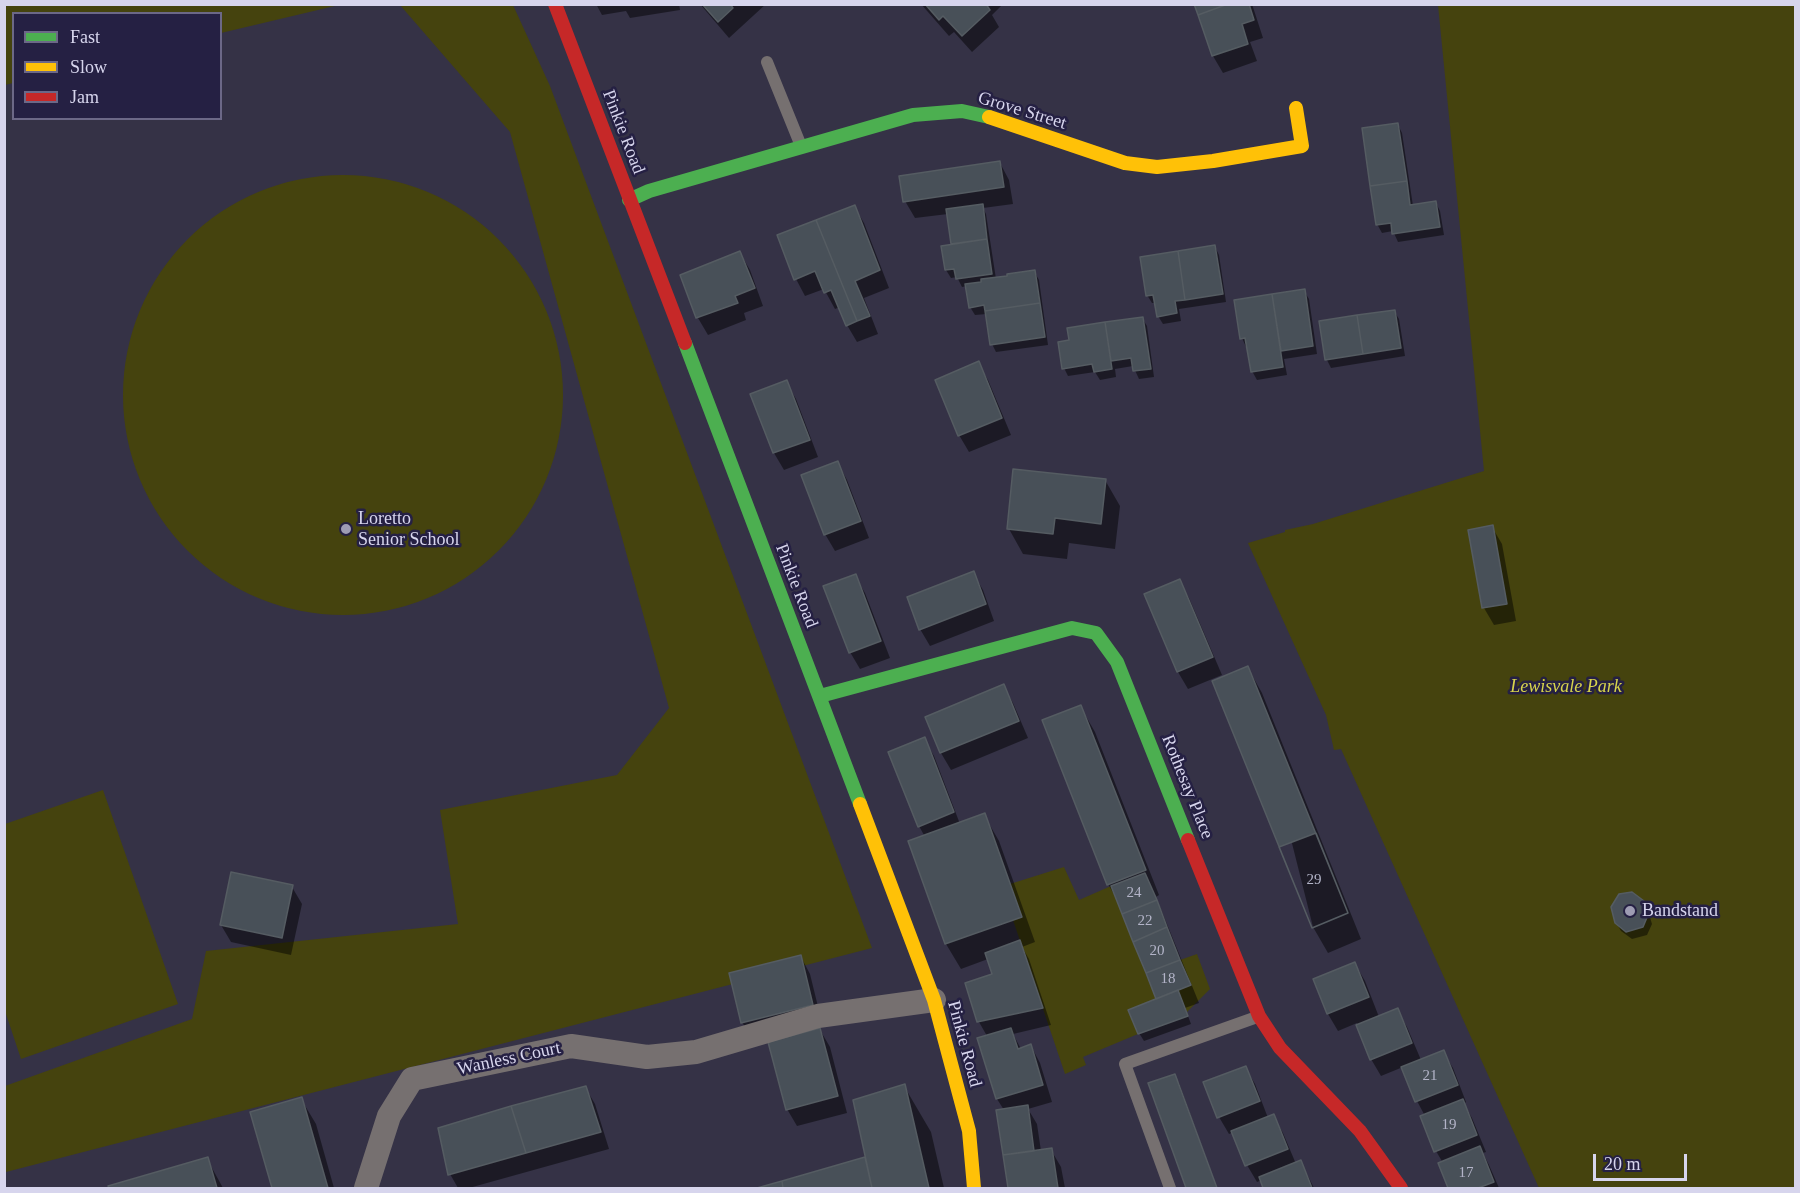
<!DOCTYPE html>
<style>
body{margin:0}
#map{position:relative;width:1800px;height:1193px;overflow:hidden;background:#353246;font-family:"Times New Roman",serif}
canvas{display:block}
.frame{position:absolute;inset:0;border:6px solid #d7d5ed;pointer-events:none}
.legend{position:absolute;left:12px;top:12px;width:210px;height:108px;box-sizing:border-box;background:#252043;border:2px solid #6c6887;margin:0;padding:8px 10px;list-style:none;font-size:18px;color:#d7d5ed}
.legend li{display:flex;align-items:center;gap:12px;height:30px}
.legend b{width:30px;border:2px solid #6c6887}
.scale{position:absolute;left:1593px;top:1154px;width:94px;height:27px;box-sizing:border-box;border:3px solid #d7d5ed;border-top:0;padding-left:8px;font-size:18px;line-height:21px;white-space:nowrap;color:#d7d5ed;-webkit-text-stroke:4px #252043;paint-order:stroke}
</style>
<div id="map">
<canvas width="1800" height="1193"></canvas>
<div class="frame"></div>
<ul class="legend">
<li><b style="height:8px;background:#4caf50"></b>Fast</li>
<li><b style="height:8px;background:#ffc107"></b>Slow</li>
<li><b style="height:8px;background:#c62828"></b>Jam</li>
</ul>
<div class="scale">20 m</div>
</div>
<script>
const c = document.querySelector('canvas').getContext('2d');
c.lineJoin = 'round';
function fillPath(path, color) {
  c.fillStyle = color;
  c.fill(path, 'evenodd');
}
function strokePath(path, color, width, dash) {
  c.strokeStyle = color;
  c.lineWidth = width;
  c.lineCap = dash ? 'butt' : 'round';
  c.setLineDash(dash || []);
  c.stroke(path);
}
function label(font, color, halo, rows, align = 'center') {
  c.font = font + ' "Times New Roman",serif';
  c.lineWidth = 5;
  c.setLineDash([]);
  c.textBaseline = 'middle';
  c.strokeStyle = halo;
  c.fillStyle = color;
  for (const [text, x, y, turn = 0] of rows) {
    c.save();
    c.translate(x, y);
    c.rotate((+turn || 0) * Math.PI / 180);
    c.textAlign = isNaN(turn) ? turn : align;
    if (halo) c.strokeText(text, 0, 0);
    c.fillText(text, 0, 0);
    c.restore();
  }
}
fillPath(new Path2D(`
 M4 5 5 4 339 5 221 33 220 14H14L13 83 5 85Z
 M400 5H513L550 86 872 948 6 1172 5 1168V1086L192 1019 206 951 458 924 440 810 617 775 669 708 510 132Z
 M1438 5H1795V1188H1539L1341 749 1334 750 1326 715 1248 543 1285 532V530L1313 524 1484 471Z
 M123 395a220 220 0 1 1 440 0a220 220 0 1 1-440 0Z
 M103 790 178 1004 21 1059 5 1011V824Z
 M1064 867 1079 900 1111 886 1156 999 1128 1010 1138 1034 1083 1057 1086 1065 1065 1074 1013 920 1022 916 1010 884Z
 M1197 954 1210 989 1187 1012 1178 990 1191 985 1180 960Z`), '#45430e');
fillPath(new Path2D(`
 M596 4H679L680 10 630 18 626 11 602 15Z
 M700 4H766L729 38Z
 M921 4H1003L992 15 999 27 972 52 954 32 949 36Z
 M1196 4H1252L1263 38 1250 42 1257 61 1223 73 1213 56Z
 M1398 125 1402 133 1413 206 1436 203 1440 211 1444 235 1398 242 1393 231 1382 233 1377 224Z
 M1000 163 1009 180 1013 204 983 208 986 214 996 279 1034 271 1039 280 1048 345 996 352 992 344 987 314 975 315 970 307 967 286 962 287 957 277 951 278 946 270 952 245 948 214 915 218 905 201Z
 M854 206 864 223 889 288 864 298 878 334 857 342 847 325 840 307 835 309 824 289 805 296 796 279Z
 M1215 247 1219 255 1226 302 1179 309 1181 321 1163 324 1158 316 1156 303H1152L1147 295Z
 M740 253 750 270 763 306 744 313 746 320 708 335 698 318 682 275Z
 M1304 291 1309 299 1317 354 1284 359 1287 375 1257 380 1252 371 1248 346 1246 347 1242 338 1236 301Z
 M1394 311 1399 319 1405 356 1331 368 1327 360Z
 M1142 318 1147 326 1154 377 1139 379 1133 366 1115 369 1116 377 1100 380 1095 372 1068 376 1064 368 1071 341 1069 330Z
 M978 363 988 380 1011 435 969 452 959 435Z
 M786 382 796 399 818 457 784 470 774 453 752 395Z
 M838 463 847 480 869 538 835 551 825 534Z
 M1105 480 1120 506 1115 549 1069 543 1067 559 1023 554 1009 529Z
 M1492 527 1502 544 1516 621 1494 625 1484 608Z
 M973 573 983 590 994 621 930 646 920 629Z
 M855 576 865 593 890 658 860 669 850 652Z
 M1180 581 1189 598 1222 675 1188 689 1178 672 1146 595Z
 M1248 668 1262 693 1361 939 1328 953 1313 927Z
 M1003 686 1013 703 1028 738 951 770 941 753 927 717Z
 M1080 706 1095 732 1159 895 1156 897 1199 1003 1185 1008 1191 1024 1144 1041 1139 1033 1158 1000 1119 903 1108 884Z
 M924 739 934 756 960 824 984 815 999 841 1035 942 1022 947 1029 959 1051 1025 1013 1034 1021 1049 1031 1046 1040 1063 1052 1102 1028 1109 1037 1124 1041 1151 1051 1150 1061 1167 1065 1188H1009L998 1111 1004 1110 997 1099 987 1036 979 1022 967 984 994 975 988 959 961 969 946 944 910 842 925 837 919 826Z
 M292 887 302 904 291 955 231 942 221 925Z
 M1643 902 1648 911 1652 924 1647 935 1632 939 1621 931 1616 922Z
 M801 957 810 974 822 1023 752 1039 742 1022Z
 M1355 964 1365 981 1379 1017 1397 1010 1407 1027 1421 1060 1443 1052 1453 1068 1466 1102 1464 1104 1472 1118 1486 1152 1483 1153 1489 1165 1499 1188H1449L1440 1164 1443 1163 1436 1151 1425 1116 1417 1101 1403 1067 1381 1076 1371 1059 1357 1023 1338 1031 1328 1014 1315 980Z
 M820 1030 830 1047 847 1113 797 1126 787 1109Z
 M1245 1067 1255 1084 1268 1118 1273 1116 1283 1133 1296 1164 1301 1162 1314 1188H1265L1262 1180 1257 1182 1247 1165 1234 1132 1229 1134 1219 1117Z
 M1174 1075 1179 1083 1217 1188H1188L1150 1084Z
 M904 1086 931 1132 944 1188H760L867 1158Z
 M585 1087 595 1104 609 1149 469 1188H458L450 1174Z
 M301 1099 316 1124 334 1188H274L252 1113Z
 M207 1159 223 1188H111L110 1187Z`), '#0007');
const building = new Path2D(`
 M702 4H730L733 8 718 22Z
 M925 4H986L990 10 962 36 943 16 939 20Z
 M1194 4H1228L1198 15Z
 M1228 4H1249L1254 20 1242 24 1248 44 1212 56 1198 15Z
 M1398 123 1407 181 1370 186 1362 128Z
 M1000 161 1004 187 903 202 899 176Z
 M1407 181 1410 205 1436 201 1440 227 1392 234 1391 223 1376 225 1370 186Z
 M983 204 987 239 951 244 946 209Z
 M855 205 880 270 855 281 870 316 857 321 816 220Z
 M816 220 857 321 846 326 831 290 824 293 815 271 794 280 777 235Z
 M987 239 992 274 956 279 954 269 945 270 941 246Z
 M1215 245 1223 294 1185 300 1178 251Z
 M740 251 755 288 735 296 738 303 696 318 680 275Z
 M1178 251 1185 300 1175 301 1177 313 1157 317 1153 295 1146 296 1140 257Z
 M1035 270 1040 303 985 311 984 305 969 308 965 284 981 282V279L1007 276V274Z
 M1305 289 1313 346 1281 351 1272 294Z
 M1272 294 1283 367 1251 372 1245 338 1240 339 1234 300Z
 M1040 303 1045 337 990 345 985 311Z
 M1395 310 1401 348 1363 354 1357 315Z
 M1357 315 1363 354 1325 360 1319 321Z
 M1143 317 1151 369 1133 371 1131 358 1111 361 1105 322Z
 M1105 322 1112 369 1094 372 1092 364 1062 369 1058 342 1069 340 1067 328Z
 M979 361 1002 418 958 436 935 380Z
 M787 380 810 440 773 453 750 394Z
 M838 461 861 521 824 535 801 475Z
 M1013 469 1106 479 1101 524 1055 518 1053 534 1007 529Z
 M1493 525 1507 604 1482 608 1468 530Z
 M974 571 986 604 919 630 907 597Z
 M856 574 881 641 849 653 823 586Z
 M1180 579 1213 657 1177 672 1144 594Z
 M1248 666 1348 913 1312 928 1212 681Z
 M1004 684 1019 721 940 753 925 717Z
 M1081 705 1146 870 1107 885 1042 720Z
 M925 737 954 812 918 827 888 752Z
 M985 813 1022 917 945 944 908 841Z
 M1316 833 1348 913 1312 928 1279 847Z
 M231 872 293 885 282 938 220 925Z
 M1145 873 1157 900 1122 914 1111 886Z
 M1632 892 1644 901 1648 915 1643 927 1626 932 1615 923 1611 907 1619 894Z
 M1157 900 1167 927 1133 942 1122 914Z
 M1167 927 1180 960 1146 973 1133 942Z
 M1020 940 1043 1008 977 1022 965 983 992 974 985 953Z
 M801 955 813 1005 741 1023 729 973Z
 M1180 960 1191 985 1156 999 1146 973Z
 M1355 962 1369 997 1327 1014 1313 979Z
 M1178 990 1188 1016 1138 1034 1128 1010Z
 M1398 1008 1412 1043 1370 1060 1356 1025Z
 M820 1028 838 1096 786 1110 768 1042Z
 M1011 1028 1018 1049 1031 1044 1043 1085 996 1099 977 1038Z
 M1444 1050 1458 1085 1415 1102 1401 1067Z
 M1246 1066 1260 1101 1217 1118 1203 1082Z
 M1175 1074 1217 1188H1186L1148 1083Z
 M905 1084 929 1188H872L853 1100Z
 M586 1086 601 1132 526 1153 511 1106Z
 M302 1097 328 1188H272L250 1112Z
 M1463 1099 1477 1135 1434 1152 1420 1116Z
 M1028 1105 1034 1151 1003 1155 996 1110Z
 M511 1106 526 1153 448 1175 438 1128Z
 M1274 1114 1288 1149 1245 1166 1231 1131Z
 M1480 1146 1494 1182 1478 1188H1448L1438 1163Z
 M1052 1148 1058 1188H1008L1003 1155Z
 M208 1157 217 1188H109L108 1186Z
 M865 1157 872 1188H783L782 1181Z
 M1301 1160 1312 1188H1263L1259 1177Z
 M782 1181 783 1188H757Z`);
fillPath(building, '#485058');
strokePath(building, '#555c62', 1.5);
strokePath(new Path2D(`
 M767 62 801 146
 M1170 1188 1125 1064 1257 1017`), '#767070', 12);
strokePath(new Path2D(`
 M366 1188 389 1116 412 1079 571 1046 647 1057 696 1052 818 1016 934 1000`), '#767070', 24);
strokePath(new Path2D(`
 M629 200 649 191 913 115 962 111 989 117
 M685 343 860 804
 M820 696 1072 628 1096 633 1117 662 1188 840`), '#4caf50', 14);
strokePath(new Path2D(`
 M989 117 1125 163 1157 167 1213 161 1302 146 1296 108
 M860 804 934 1000 969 1131 974 1188`), '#ffc107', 14);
strokePath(new Path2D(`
 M555 4 685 343
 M1188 840 1259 1016 1280 1048 1360 1131 1401 1188`), '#c62828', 14);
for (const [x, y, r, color] of [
 [346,529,6,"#9e9cb3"],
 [1630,911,6,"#9e9cb3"]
]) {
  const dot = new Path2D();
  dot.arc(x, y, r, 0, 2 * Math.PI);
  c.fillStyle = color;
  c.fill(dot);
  strokePath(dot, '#252043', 2);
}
label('15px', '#b3b4c8', null, [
 ["29",1314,880],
 ["24",1134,893],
 ["22",1145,921],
 ["20",1157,951],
 ["18",1168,979],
 ["21",1430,1076],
 ["19",1449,1125],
 ["17",1466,1173]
]);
label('18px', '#d7d5ed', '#252043', [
 ["Grove Street",1022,111,17],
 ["Pinkie Road",623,132,69],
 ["Pinkie Road",796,586,69],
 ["Rothesay Place",1187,787,68],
 ["Pinkie Road",964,1044,75],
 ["Wanless Court",509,1059,-12]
]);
label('18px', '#d7d5ed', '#252043', [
 ["Loretto",358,519],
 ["Senior School",358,540],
 ["Bandstand",1642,911]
], 'left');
label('italic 18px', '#d8d54c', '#252043', [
 ["Lewisvale Park",1566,687]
]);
</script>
